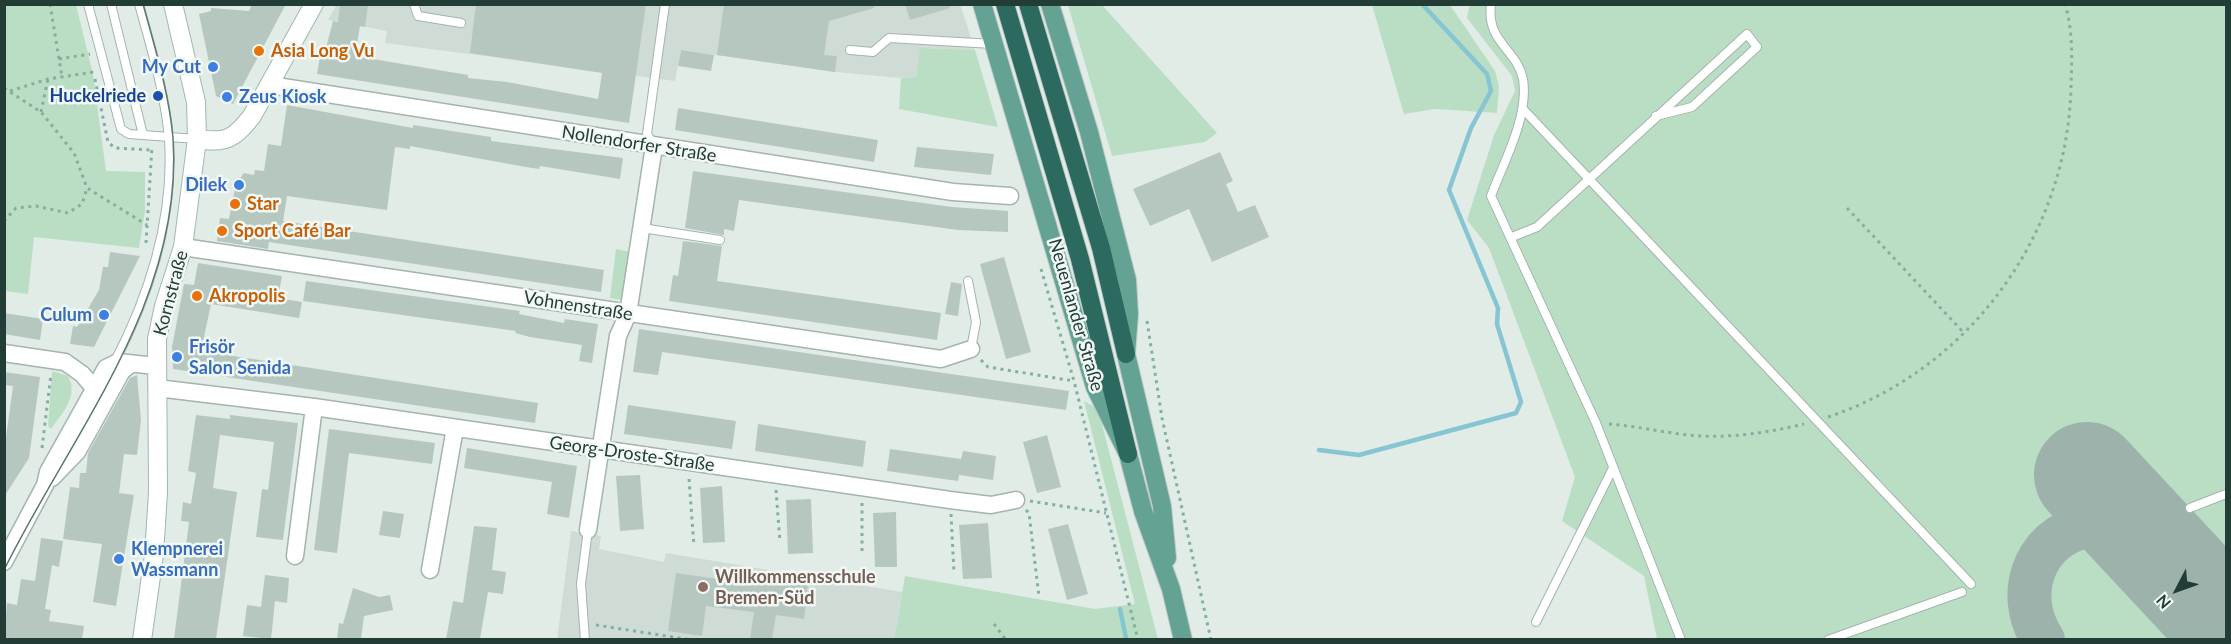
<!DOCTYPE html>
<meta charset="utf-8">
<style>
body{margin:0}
#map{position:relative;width:2231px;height:644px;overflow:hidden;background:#e1ece7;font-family:Lato,sans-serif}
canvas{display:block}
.frame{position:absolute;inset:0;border:6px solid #213d36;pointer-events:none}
.north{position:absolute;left:2147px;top:560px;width:60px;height:60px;-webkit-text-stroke:4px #f1f8f5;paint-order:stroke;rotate:229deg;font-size:16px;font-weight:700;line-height:24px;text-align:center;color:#213d36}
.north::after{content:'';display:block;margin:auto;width:21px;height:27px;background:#213d36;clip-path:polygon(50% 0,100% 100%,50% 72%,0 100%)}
</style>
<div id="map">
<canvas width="2231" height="644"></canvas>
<div class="frame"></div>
<div class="north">N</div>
</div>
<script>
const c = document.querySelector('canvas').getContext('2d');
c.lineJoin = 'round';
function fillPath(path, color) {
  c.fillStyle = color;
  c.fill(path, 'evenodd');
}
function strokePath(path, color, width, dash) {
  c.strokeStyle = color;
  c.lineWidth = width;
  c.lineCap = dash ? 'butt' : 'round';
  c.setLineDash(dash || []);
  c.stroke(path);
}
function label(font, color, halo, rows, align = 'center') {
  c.font = font + ' Lato,sans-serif';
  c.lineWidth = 5;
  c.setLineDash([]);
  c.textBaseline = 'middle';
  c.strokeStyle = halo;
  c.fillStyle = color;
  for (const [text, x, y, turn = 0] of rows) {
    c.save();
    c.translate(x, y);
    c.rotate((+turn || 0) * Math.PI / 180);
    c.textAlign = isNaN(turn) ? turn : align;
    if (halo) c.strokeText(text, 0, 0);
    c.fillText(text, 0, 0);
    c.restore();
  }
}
fillPath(new Path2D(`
 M337 4H960L975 50 921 48 916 77 901 78 835 72 681 50 675 81 385 43 387 31 328 20Z
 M571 531 601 536 599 549 664 562 666 553 902 592 894 639 557 640Z`), '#cfdcd6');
fillPath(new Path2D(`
 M5 4 76 5 93 74 106 171 145 172V211L139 248 34 237 28 294 5 291Z
 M1470 4 2226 5V639H1657L1644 576 1562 521 1575 477 1489 248 1467 220 1494 135 1515 91 1512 76 1467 18Z
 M1068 5H1102L1217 133 1205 142 1112 156Z
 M1372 5H1450L1495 71 1499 86 1497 113 1435 109 1404 114Z
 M920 48 975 50 998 127 899 109 901 78 916 77Z
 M616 249 642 254 629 301 610 298Z
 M52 371 68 376C79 396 63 412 51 429L48 426Z
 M1084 401 1098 409 1158 639 894 640 905 576 1095 609 1135 604Z`), '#b9dec4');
strokePath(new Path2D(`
 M1319 450 1359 455 1516 413 1521 402 1497 324 1498 308 1449 190 1471 128 1491 91 1487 74 1422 4
 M1120 609 1126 638`), '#87c5d3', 4.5);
strokePath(new Path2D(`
 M2043 640C2011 591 2038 527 2099 525 2121 524 2140 538 2157 550`), '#9eb2ac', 44);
strokePath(new Path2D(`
 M2087 475 2226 624`), '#9eb2ac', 106);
fillPath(new Path2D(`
 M252 4H286L233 104 216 96 199 14 211 11V8L249 11Z
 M340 4H368L365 27 360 26 355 56 468 75V78L507 82 598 99 602 73 470 53 476 4H646L629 123 317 74 321 51 325 52 333 21 338 22Z
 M724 4H874V8L829 21 824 55 837 56 835 72 717 55Z
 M905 4H949L950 8 910 20Z
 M681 50 714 55 711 71 678 66Z
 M287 105 413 128V125L491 137V141L623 158 620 179 540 166 539 169 526 167 410 146V149L395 147 387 210 287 196 283 221 604 270 601 292 269 242 268 249 217 241 220 218 229 219 236 184 244 173 254 175 255 170 264 171 268 144 281 146Z
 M678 108 878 140 874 162 675 130Z
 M917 147 994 154 991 175 914 167Z
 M1220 152 1233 181 1226 184 1238 212 1255 205 1269 237 1212 262 1189 209 1150 226 1133 189Z
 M693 171 952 207 1008 211V232L958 230 739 200 734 231 724 229V235L685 228Z
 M683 241 722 246 717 281 941 313 937 340 669 301 673 275 678 276Z
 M110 252 140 256 94 347 70 344 73 326 77 327 99 290 103 267H108Z
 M1004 257 1031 352 1006 359 980 264Z
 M198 263 282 276 278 298 302 302 299 318 211 304 201 351 538 403 535 423 173 369 172 347 184 284 194 285Z
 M306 281 520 311 519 314 564 323 565 319 598 324 592 363 579 361 582 345 530 337 515 333 516 331 303 301Z
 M951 282 962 284 958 316 945 314Z
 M4 313 43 319 40 340 4 334Z
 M639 329 1069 391 1066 410 662 352 658 375 633 372Z
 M4 372 40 377 29 458 4 497V452L13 386 4 385Z
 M137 375 141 420 137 455 124 454 119 493 134 495 116 606 93 602 102 544 63 539 70 487 79 488 80 473H86L88 453 130 378Z
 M628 405 736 421 732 449 624 434Z
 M196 415 230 419V415L298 423 283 540 256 537 262 489 268 490 274 442 220 435 213 488 237 492 216 639H174L189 522 181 521 183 502 191 504 196 473 188 471Z
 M758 424 866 441 863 467 755 451Z
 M329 429 435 443 432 464 349 453 337 553 314 550Z
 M1047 435 1061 487 1037 493 1023 442Z
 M467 448 577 466 569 518 547 514 552 482 464 468Z
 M890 449 961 459 963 451 996 456 993 480 959 475 958 481 887 471Z
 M640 475 644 529 620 531 616 476Z
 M722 486 725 542 703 543 700 488Z
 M811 499 813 553 788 554 786 500Z
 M383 511 404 514 400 538 379 535Z
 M896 512 897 567H875L873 513Z
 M988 523 992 578 963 579 959 525Z
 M1068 524 1088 594 1067 600 1048 529Z
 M474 526 497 528 492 570 506 572 503 594 488 592 480 639H446L453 601 463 603Z
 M41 538 63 541 59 567 52 565 45 609 51 610 49 621 84 626 82 639H4L7 603 17 605 21 579 35 581Z
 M676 573 739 582 740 574 808 583 804 619 776 615 772 639H750L754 612 706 606 702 636 668 631Z
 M265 575 289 578 287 603 275 601 271 639 243 636 247 605 261 607Z
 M353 588 379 597 390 595 393 610 364 616 361 639H337L339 623 343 624Z`), '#b6c7c0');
const lane = new Path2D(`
 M88 4 121 129 129 134 197 139
 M111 4 143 135
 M414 4 418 16 461 23
 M1491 4C1486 43 1517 49 1523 79 1529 117 1504 161 1491 196L1596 423 1681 640
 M850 50 873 52 889 38 993 44
 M1523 109 1971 584
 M654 145 647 134 665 4
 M642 228 720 240
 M1512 237 1537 227 1747 34 1757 47 1692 107 1656 116
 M968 281 976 322 971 349
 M114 363C150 294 174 217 169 139 165 93 151 48 139 4
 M2190 508 2226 494
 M1536 622 1613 468
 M585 640 581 584 588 530
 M1828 640 1962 592`);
const street = new Path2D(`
 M270 85 953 192 1010 196
 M183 247 941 359 971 349
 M4 353 65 362 82 374 95 389
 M157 388 314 407 950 500 991 505 1016 500
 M52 478 77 452 122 371 131 364
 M588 530 618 336 628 314 654 146
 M295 556 314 407
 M4 562 45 485 48 472 106 368 118 362 156 366
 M430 570 455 428`);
const secondary = new Path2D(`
 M197 139C226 143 233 140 252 116L314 4
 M142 640 154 555 158 492 157 339 164 306 183 247 197 139 196 102 173 4`);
const primary = new Path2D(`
 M982 4 1095 387 1128 454 1143 511 1171 589 1183 640
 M1050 4 1089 132 1127 280 1129 314 1126 354 1162 506 1167 558`);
const highway = new Path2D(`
 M1005 4 1080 259 1128 454
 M1028 4 1101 248 1126 354`);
strokePath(lane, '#a4b4ae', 10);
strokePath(street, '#a4b4ae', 19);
strokePath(secondary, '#9fb8b0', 20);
strokePath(primary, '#c1c9c7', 20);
strokePath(highway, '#c1c9c7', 20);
strokePath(new Path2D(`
 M50 4 62 77
 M59 59 90 54
 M95 79 108 142 115 148 151 150
 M4 88 41 112 74 153 87 188 147 225
 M10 91 48 79 94 72
 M41 112 48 79
 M1847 208 1964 333
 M4 221 16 208 36 206 68 213 82 204 87 188
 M146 243 152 147
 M1041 269 1074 381 1138 640
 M1147 321 1162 418 1211 640
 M981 360 988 367 1074 381
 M1828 417C1969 370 2068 235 2071 86 2072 59 2073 30 2065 4
 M1609 424C1635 426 1661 432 1688 435 1727 439 1766 433 1804 424
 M42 448 51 374
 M689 479 694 546
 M776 490 780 542
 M1030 501 1106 513
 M862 503V552
 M1026 510 1029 513 1039 597
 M951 514 954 573
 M994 624 1006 640
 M596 625 692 640`), '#80b0a2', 3, [3, 4.5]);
strokePath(lane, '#fff', 8);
strokePath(street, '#fff', 16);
strokePath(secondary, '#fff', 18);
strokePath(primary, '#64a394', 18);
strokePath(highway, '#2c6a5f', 18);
strokePath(new Path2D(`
 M4 570C72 432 184 301 173 138 169 93 155 48 143 4`), '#5b7971', 1.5);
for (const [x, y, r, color] of [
 [259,51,6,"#e8710a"],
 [213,67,6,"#3f7fe0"],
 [158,96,6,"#1a4fb4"],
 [227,97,6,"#3f7fe0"],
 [239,185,6,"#3f7fe0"],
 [235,204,6,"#e8710a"],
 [222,231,6,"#e8710a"],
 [197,296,6,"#e8710a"],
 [104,315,6,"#3f7fe0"],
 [177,357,6,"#3f7fe0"],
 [119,559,6,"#3f7fe0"],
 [703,587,6,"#8d6e63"]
]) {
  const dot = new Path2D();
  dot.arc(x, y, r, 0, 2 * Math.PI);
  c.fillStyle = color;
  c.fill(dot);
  strokePath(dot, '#f1f8f5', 2);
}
label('bold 18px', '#c56008', '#f1f8f5', [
 ["Asia Long Vu",271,51],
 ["Star",247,204],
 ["Sport Café Bar",234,231],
 ["Akropolis",209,296]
], 'left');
label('bold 18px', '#366cbe', '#f1f8f5', [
 ["My Cut",201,67],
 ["Zeus Kiosk",239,97,"left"],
 ["Dilek",227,185],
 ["Culum",92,315],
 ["Frisör",189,347,"left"],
 ["Salon Senida",189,368,"left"],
 ["Klempnerei",131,549,"left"],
 ["Wassmann",131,570,"left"]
], 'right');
label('bold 18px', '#164399', '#f1f8f5', [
 ["Huckelriede",146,96]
], 'right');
label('18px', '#213d36', '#f1f8f5', [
 ["Nollendorfer Straße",639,144,9],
 ["Kornstraße",171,293,-75],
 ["Vohnenstraße",578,306,9],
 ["Neuenlander Straße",1076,315,74],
 ["Georg-Droste-Straße",632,454,8]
]);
label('bold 18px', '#785e54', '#f1f8f5', [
 ["Willkommensschule",715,577],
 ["Bremen-Süd",715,598]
], 'left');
</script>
